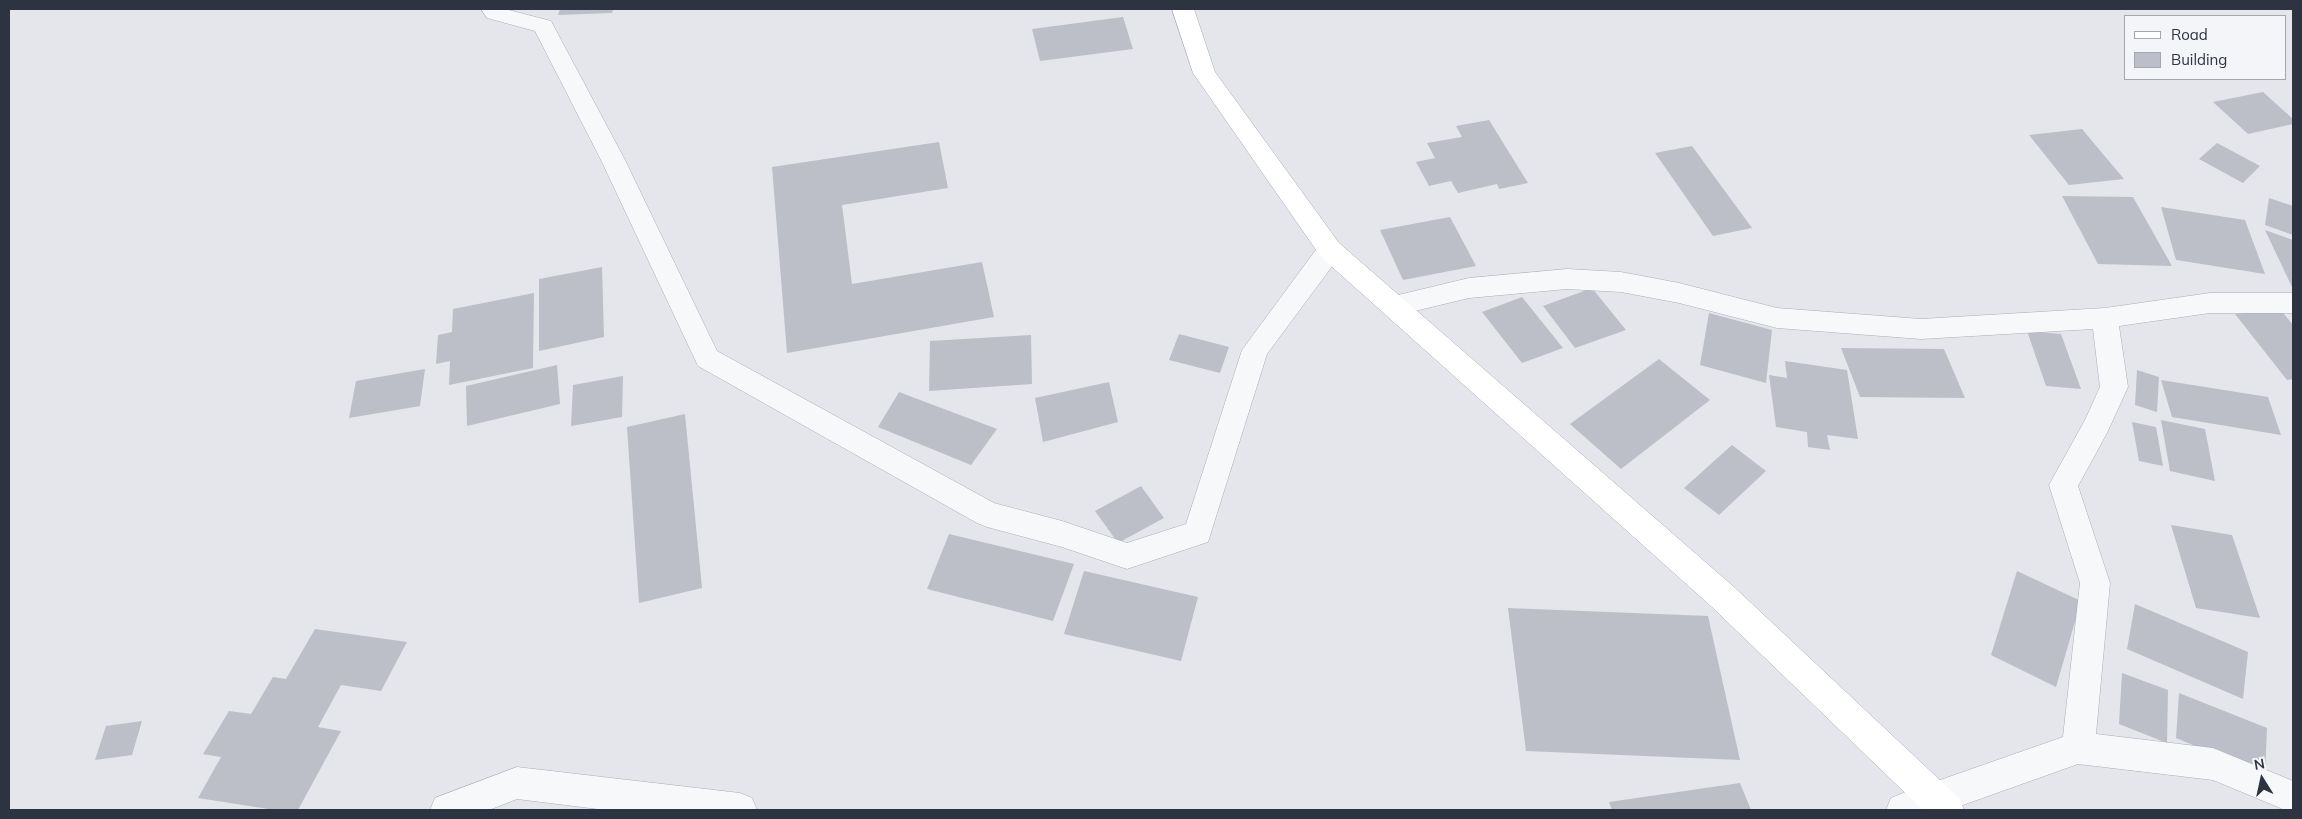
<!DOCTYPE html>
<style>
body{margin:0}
#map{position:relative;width:2302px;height:819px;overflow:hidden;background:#e5e6eb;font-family:Mulish,sans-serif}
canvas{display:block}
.frame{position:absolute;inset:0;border:10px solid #2e3341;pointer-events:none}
.legend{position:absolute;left:2124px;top:15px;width:162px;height:65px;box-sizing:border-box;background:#f4f5f8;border:1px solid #a5a7af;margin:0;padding:6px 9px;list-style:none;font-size:15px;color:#2e3341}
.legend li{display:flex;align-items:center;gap:10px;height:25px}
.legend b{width:25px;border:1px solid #a5a7af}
.north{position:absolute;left:2237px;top:754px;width:50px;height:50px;-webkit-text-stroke:4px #f4f5f8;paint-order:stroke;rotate:350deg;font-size:14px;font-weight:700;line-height:20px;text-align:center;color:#2e3341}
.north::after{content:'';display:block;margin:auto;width:18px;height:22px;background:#2e3341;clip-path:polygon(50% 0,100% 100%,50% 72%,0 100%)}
</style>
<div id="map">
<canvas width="2302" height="819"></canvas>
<div class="frame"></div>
<ul class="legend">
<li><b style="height:6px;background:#fff"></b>Road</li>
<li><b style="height:14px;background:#bcbfc7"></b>Building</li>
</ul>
<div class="north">N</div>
</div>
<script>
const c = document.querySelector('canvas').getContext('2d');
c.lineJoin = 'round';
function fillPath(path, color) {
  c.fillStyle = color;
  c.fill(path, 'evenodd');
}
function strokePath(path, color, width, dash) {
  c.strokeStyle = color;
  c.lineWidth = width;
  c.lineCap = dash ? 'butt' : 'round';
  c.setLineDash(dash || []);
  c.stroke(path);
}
fillPath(new Path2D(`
 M560 9H613L612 13 558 15Z
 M1123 17 1133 49 1040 61 1032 29Z
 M2263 92 2293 119V124L2248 134 2213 102Z
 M1489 120 1528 183 1499 189 1497 184 1458 193 1451 181 1429 186 1416 162 1435 158 1427 143 1462 137 1456 126Z
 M2082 129 2124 179 2069 185 2029 135Z
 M939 142 948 188 842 205 852 284 982 262 994 317 787 353 772 167Z
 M2217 143 2260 166 2243 183 2199 159Z
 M1692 146 1752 228 1713 236 1655 153Z
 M2062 196 2133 197 2172 266 2098 264Z
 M2269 198 2293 206V235L2265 225Z
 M2161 207 2245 220 2265 274 2176 260Z
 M1450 217 1476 266 1403 280 1380 230Z
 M2265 230 2293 240V287H2292Z
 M602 267 604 337 539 351V279Z
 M1592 288 1626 330 1575 348 1543 306Z
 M534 293 533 368 449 385 450 361 436 364 438 335 452 332 453 309Z
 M1522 297 1563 348 1522 363 1482 312Z
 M2280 309 2293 325V379L2287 380 2235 314Z
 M1709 313 1772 330 1766 383 1700 365Z
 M2027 331 2061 334 2081 389 2046 386Z
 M1179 334 1229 347 1220 373 1169 360Z
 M1031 335 1032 384 929 391 930 341Z
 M1841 348 1944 349 1965 398 1860 397Z
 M1659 359 1710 400 1621 469 1570 424Z
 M1785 361 1847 370 1858 439 1827 435 1830 450 1808 447 1807 432 1776 427 1769 375 1787 378Z
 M557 365 560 404 467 426 466 386Z
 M425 369 420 406 349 418 356 381Z
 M2137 370 2159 377 2157 412 2135 405Z
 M623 376 622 417 571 426 573 385Z
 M2161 380 2268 397 2281 435 2172 417Z
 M1109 382 1118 422 1043 442 1035 398Z
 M899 392 997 429 971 465 878 427Z
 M685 414 702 588 639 603 627 427Z
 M2161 420 2205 429 2215 481 2170 471Z
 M2132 422 2156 427 2163 466 2139 461Z
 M1732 445 1766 471 1719 515 1684 488Z
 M1141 486 1164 518 1118 543 1095 511Z
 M2171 525 2232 535 2260 618 2196 608Z
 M949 534 1074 564 1053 621 927 589Z
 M1084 571 1198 597 1181 661 1064 634Z
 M2017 571 2081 601 2056 687 1991 655Z
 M2135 604 2248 652 2243 699 2127 649Z
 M1508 608 1708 616 1740 760 1526 751Z
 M315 629 407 642 381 691 341 685 318 727 341 731 298 810H275L198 798 221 757 203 754 229 711 251 714 273 677 286 679Z
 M2122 673 2168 690 2167 743 2119 724Z
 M2179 693 2267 728 2265 775 2176 738Z
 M142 721 132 755 95 760 106 726Z
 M1740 783 1751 810H1612L1609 802Z`), '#bcbfc7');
const minor = new Path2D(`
 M481 9H505L551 21 625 160 717 351 994 503 1062 521 1127 543 1186 524 1242 350 1321 243 1330 241 1339 243 1343 250 1339 257 1267 354 1208 542 1127 569 1062 547 987 527 977 523 698 366 601 160 535 31 487 18Z
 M1567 269 1621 272 1679 283 1777 308 1921 319 2105 308 2210 293H2293V313H2210L2119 326 2128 387 2107 433 2078 486 2110 583 2096 734 2213 748 2293 781V810H2285L2213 780 2078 764 1949 810H1886L1891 798 1903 793 2063 737 2080 583 2049 485 2085 420 2100 387 2093 329 1921 339 1777 328 1679 303 1621 292 1567 289 1469 298 1394 316 1385 313 1381 306 1385 299 1394 296 1469 278Z
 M517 767 740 793 752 798 757 810H606L517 799 489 810H430L435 798Z`);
const major = new Path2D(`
 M1172 9H1194L1215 72 1339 243 1734 587 1959 798 1964 810H1923L1712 607 1321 257 1193 73Z`);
strokePath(minor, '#aaadb5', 1);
strokePath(major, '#a5aab5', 1);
fillPath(minor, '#f7f8f9');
fillPath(major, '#fff');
</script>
